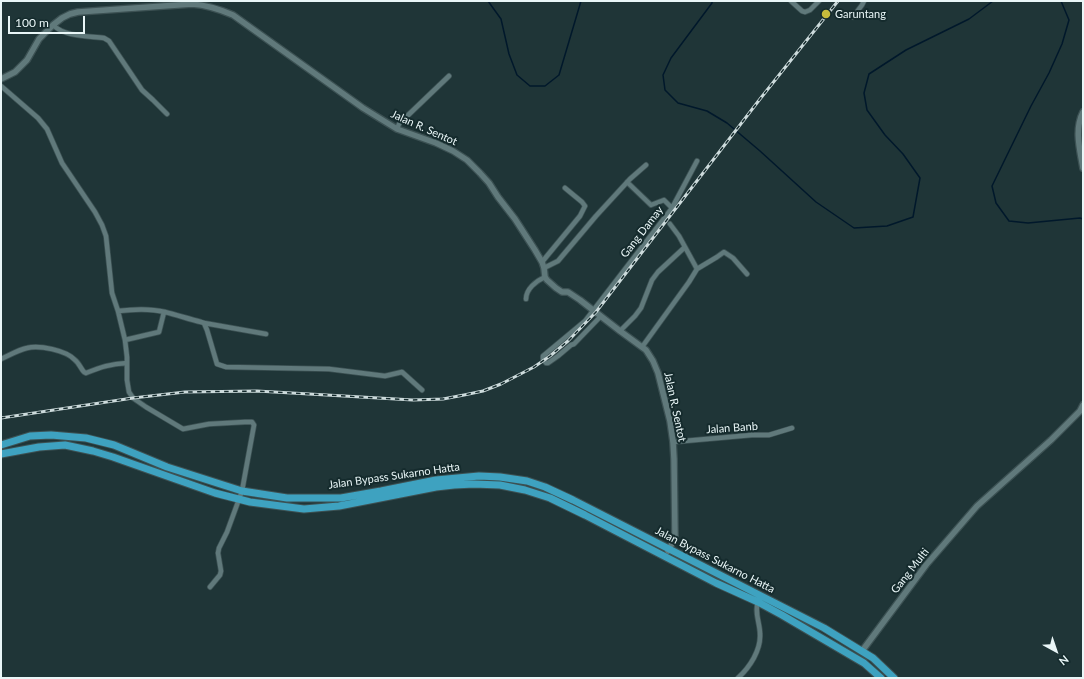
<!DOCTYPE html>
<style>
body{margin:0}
#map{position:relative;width:1084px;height:679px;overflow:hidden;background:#1f3537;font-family:Lato,sans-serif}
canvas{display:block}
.frame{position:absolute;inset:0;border:2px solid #e9f6f7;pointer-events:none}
.north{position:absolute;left:1036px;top:631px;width:40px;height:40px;-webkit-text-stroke:3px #152b2d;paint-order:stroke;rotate:140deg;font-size:11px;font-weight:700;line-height:16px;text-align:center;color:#e9f6f7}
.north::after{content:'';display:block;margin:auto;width:14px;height:18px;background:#e9f6f7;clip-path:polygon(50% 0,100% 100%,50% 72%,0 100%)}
.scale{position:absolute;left:8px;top:16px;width:77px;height:18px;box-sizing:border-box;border:2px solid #e9f6f7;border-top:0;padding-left:5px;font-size:12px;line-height:14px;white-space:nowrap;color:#e9f6f7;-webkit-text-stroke:3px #152b2d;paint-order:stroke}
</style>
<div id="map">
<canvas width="1084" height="679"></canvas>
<div class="frame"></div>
<div class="north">N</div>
<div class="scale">100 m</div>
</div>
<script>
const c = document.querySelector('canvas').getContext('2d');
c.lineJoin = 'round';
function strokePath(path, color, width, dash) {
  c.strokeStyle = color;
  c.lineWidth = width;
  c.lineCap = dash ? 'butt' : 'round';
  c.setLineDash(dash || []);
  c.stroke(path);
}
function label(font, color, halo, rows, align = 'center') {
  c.font = font + ' Lato,sans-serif';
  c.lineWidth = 4;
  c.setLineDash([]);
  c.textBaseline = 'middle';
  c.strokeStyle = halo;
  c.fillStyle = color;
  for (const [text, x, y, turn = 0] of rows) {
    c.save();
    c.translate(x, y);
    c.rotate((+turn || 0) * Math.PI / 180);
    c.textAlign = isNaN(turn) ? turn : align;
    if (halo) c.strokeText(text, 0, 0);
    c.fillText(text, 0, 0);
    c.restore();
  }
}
strokePath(new Path2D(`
 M488 1 501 19 509 54 517 75 530 86H545L559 75 581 1
 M712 1V3L671 58 663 75 665 90 678 103 707 111 727 123 760 151 816 202 854 228 887 226 913 217 920 178 903 154 885 135 867 110 864 93 869 74 906 50 969 19 993 1
 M1061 1 1069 20 1062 44 1049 73 1031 106 992 186 996 203 1009 221 1028 223 1080 218 1083 219`), '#00182b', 1.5);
const minor = new Path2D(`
 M791 1 802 11 805 12 810 10 819 1
 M853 17 862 5 864 1
 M53 25C65 37 88 36 104 38L109 41 142 90 153 100 167 114
 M1 86 38 118 47 129 62 163 95 212 102 225 106 236 112 293 118 311 125 340 127 357V380L129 392 133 398 146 407 183 429 209 424 245 422H252L254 425 242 491 227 532 219 548 218 553 221 571 220 575 210 587
 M397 129 399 124 403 120 449 76
 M627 182 651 205 664 200 672 208
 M542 262 580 216 585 206 582 202 565 188
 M544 268 558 261 596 216 630 179 646 165
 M697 269 717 257 724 252 733 258 747 274
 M526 299C526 289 536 281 545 277
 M118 311C134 309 149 308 165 312 177 315 189 319 201 322L204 323 207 330 217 364 226 367 329 369 385 376 402 372 422 390
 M601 316 574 344 571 345 558 356 548 363H546L543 359V356L585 321 672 208 697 161
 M204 323 266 334
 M620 331 635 316 641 308 652 280 658 272 685 247
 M125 340 159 332 164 312
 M642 347 689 282 697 269 679 236 670 224
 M1 359C10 355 18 350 27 348 39 345 66 350 75 360 79 363 81 369 84 372L86 373C101 367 110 364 127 363
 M673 442 752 435H769L792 428
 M738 678C750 667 761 650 760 634 760 623 754 612 758 602`);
const tertiary = new Path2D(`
 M1 79 15 72 27 60 39 39 53 25 62 18 70 14 78 12 192 4C207 5 219 9 233 15L363 108 397 129 436 143 453 151 467 160 480 173 489 183 498 197 515 219 535 250 542 262 544 268 545 277 547 280 556 288 562 292H568L580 300 620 331 646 350 653 361 658 373 670 421 673 442 674 459 675 536 674 540 668 551
 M1083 112C1074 130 1080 150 1083 168
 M862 651 926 565 977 506 1051 440 1080 411 1083 405`);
const trunk = new Path2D(`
 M1 445 30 436 51 435 86 438 114 445 167 467 242 491 287 498H341L381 491 436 480 479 476 500 477 527 481 545 487 573 500 824 628 873 658 894 678
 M1 454 39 447 65 445 93 451 113 457 215 493 250 502 304 509 339 506 436 487 454 485 474 484 500 485 525 490 550 498 585 515 716 583 758 602 782 615 864 663 881 678`);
strokePath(minor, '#3c5153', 6);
strokePath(tertiary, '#3c5153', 8);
strokePath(trunk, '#3c5153', 9);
strokePath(minor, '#60797b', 4.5);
strokePath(tertiary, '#60797b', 5.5);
strokePath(trunk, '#3ea2c0', 7);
const rail = new Path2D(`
 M1 418 133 398 185 392 257 391 413 400 443 399 464 395 483 391 501 384 534 367 550 356 568 341 596 312 760 99 838 1`);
strokePath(rail, '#cddbdc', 3);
strokePath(rail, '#152b2d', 1.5, [4.5]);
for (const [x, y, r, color] of [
 [826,14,5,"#c7bb3b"]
]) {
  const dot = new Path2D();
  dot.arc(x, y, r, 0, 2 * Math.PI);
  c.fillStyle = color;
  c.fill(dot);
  strokePath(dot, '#152b2d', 1.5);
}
label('11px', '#e9f6f7', '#152b2d', [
 ["Garuntang",835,14]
], 'left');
label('11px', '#e9f6f7', '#152b2d', [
 ["Jalan R. Sentot",424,128,24],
 ["Gang Damay",642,232,-52],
 ["Jalan R. Sentot",675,407,78],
 ["Jalan Banb",732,428,-4],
 ["Jalan Bypass Sukarno Hatta",394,476,-8],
 ["Jalan Bypass Sukarno Hatta",715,560,27],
 ["Gang Multi",910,571,-52]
]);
</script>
